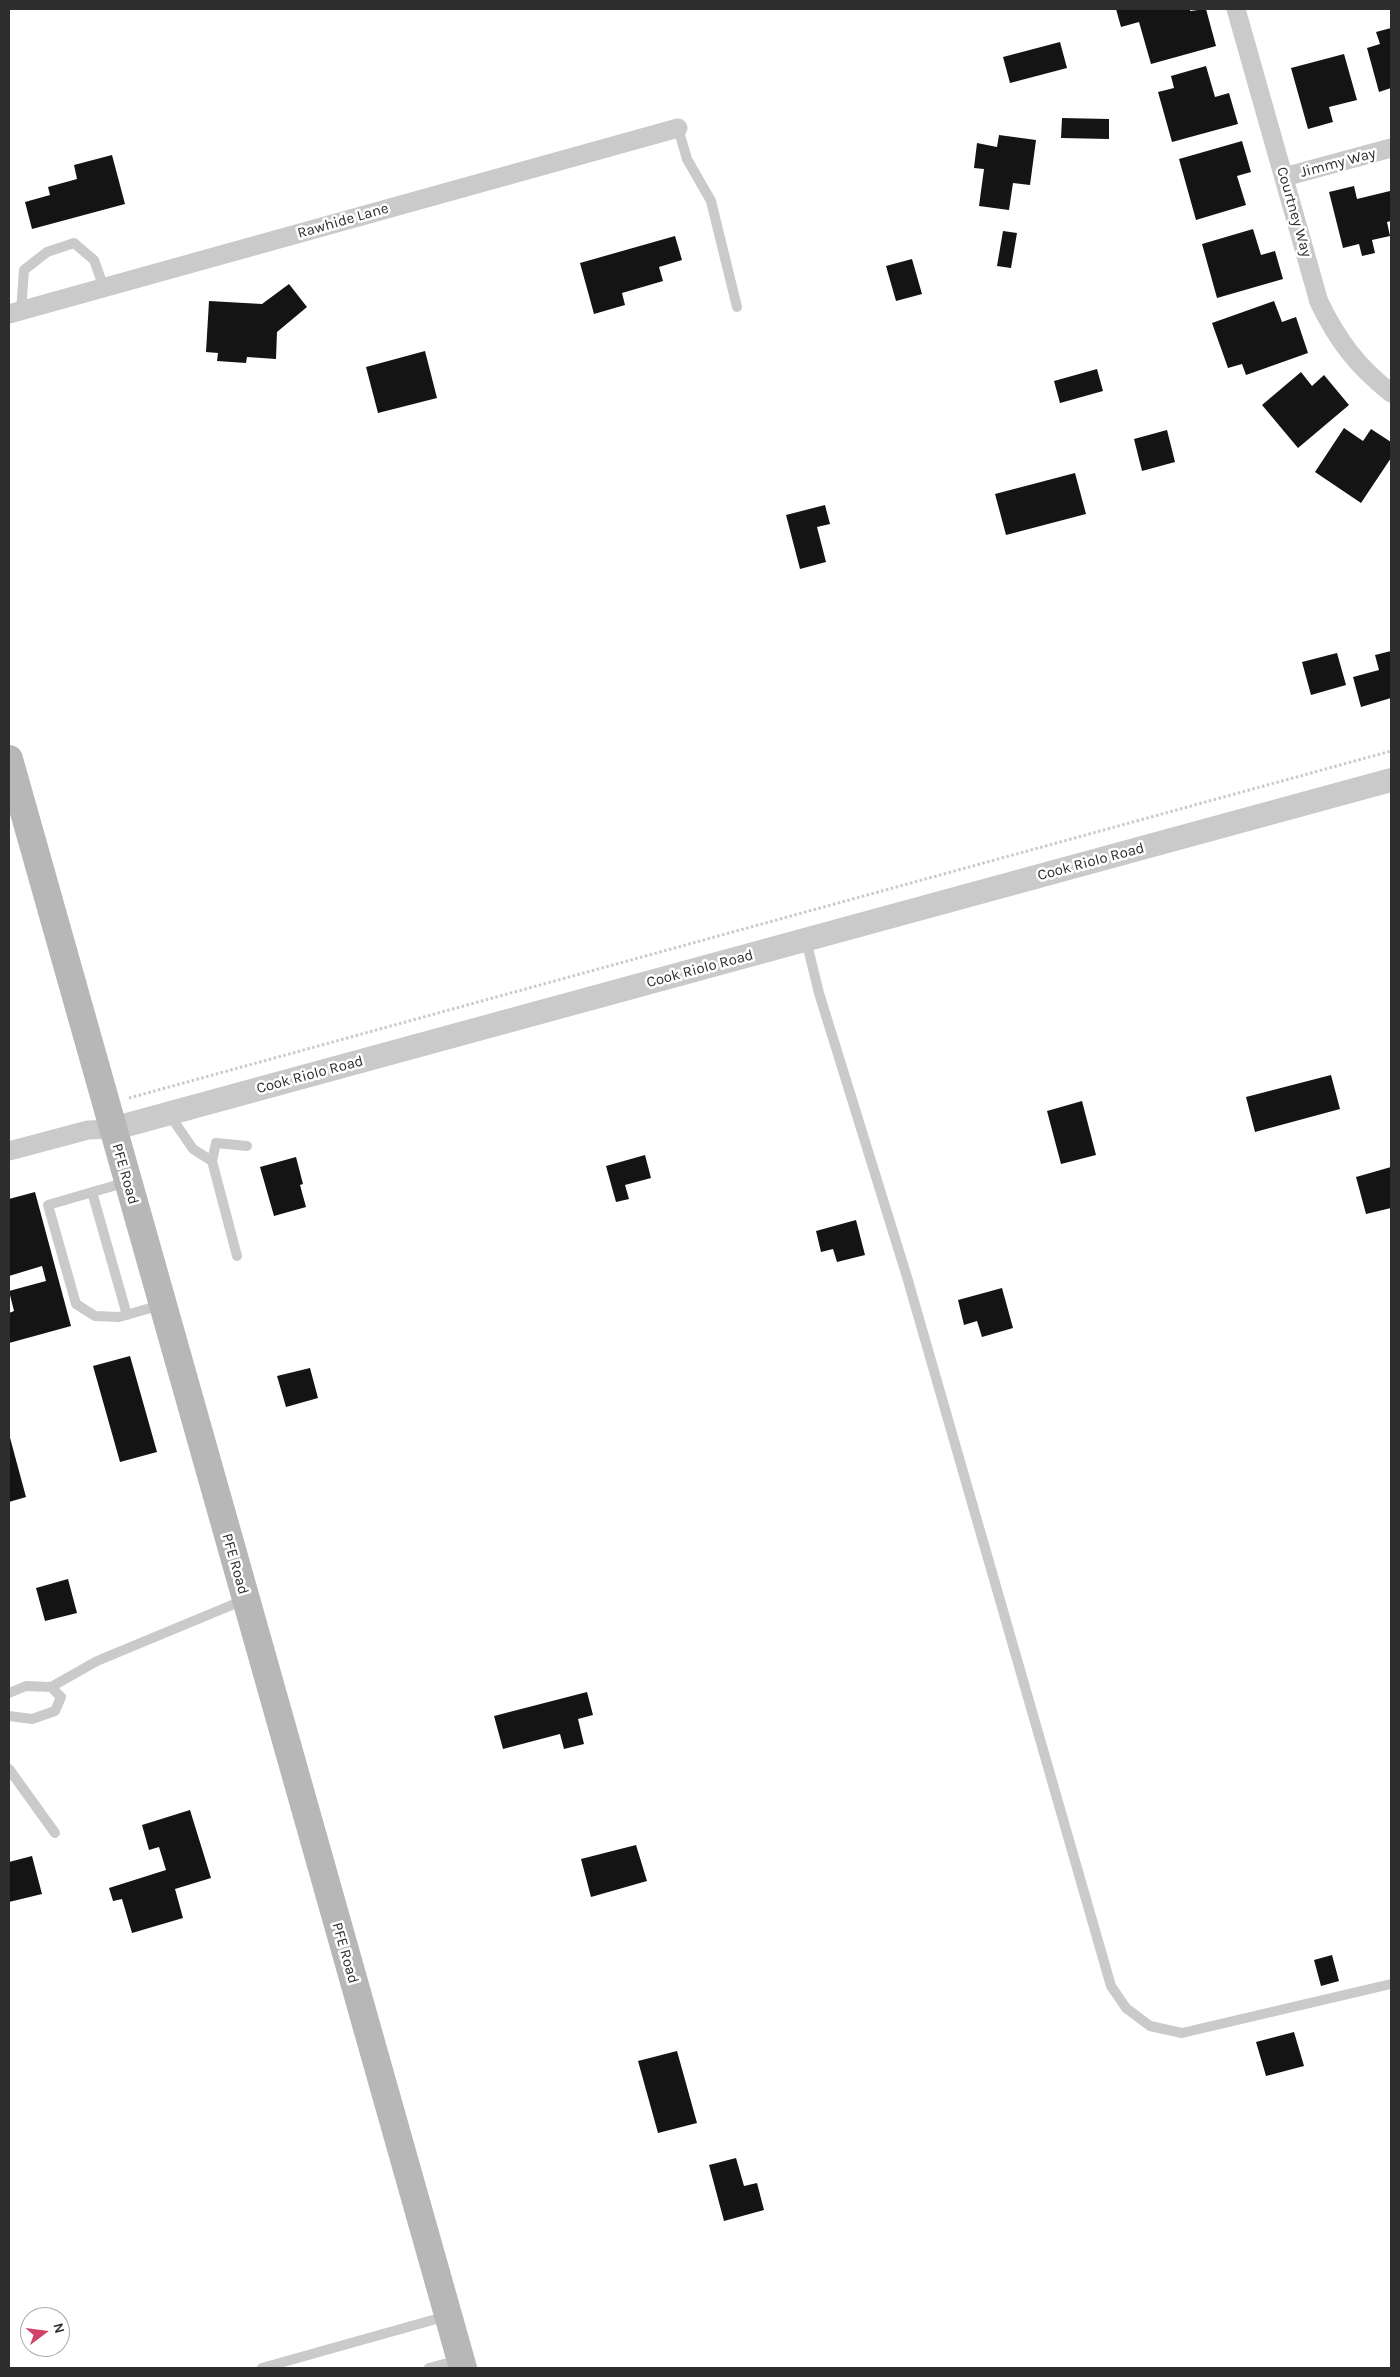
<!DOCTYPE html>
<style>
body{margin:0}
#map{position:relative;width:1400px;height:2377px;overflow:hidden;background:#fff;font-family:Karla,sans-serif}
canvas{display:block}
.frame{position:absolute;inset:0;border:10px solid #2d2d2d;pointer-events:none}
.north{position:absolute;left:20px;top:2307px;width:50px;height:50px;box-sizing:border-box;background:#fff;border:1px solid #ababab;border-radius:50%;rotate:75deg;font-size:14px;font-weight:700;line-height:20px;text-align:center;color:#2d2d2d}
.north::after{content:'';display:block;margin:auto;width:18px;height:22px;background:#d14168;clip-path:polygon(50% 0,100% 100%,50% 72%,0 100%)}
</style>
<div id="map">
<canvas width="1400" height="2377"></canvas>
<div class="frame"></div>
<div class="north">N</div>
</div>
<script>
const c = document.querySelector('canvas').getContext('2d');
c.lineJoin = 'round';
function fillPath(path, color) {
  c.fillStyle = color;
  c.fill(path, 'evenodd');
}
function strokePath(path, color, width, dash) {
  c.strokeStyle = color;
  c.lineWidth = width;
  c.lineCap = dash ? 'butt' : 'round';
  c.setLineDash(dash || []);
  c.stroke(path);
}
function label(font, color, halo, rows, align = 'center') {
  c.font = font + ' Karla,sans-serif';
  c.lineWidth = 5;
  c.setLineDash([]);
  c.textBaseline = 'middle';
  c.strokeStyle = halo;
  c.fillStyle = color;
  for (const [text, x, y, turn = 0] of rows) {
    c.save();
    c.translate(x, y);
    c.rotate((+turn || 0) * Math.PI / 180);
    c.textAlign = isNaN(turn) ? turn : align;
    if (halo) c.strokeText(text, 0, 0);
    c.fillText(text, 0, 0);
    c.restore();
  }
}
fillPath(new Path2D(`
 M1116 9H1190V11L1206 9 1216 46 1151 64 1139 22 1121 27Z
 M1391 28V88L1379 92 1367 48 1380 44 1376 32Z
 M1060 42 1067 68 1010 83 1003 57Z
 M1344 54 1357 100 1329 107 1333 122 1308 129 1291 68Z
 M1206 66 1215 97 1229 93 1238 124 1172 142 1158 92 1174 88 1171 76Z
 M1062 118 1109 119V139L1061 138Z
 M999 135 1036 140 1030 185 1013 183 1009 210 979 206 984 169 974 168 977 143 997 147Z
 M1242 141 1251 172 1237 176 1246 205 1196 220 1179 159Z
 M112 155 125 204 32 229 25 202 50 195 48 187 77 179 74 165Z
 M1354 186 1357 199 1390 191 1391 197V221L1387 222 1390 236 1372 240 1375 253 1362 256 1359 244 1343 248 1329 192Z
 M1253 229 1261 255 1275 251 1283 279 1217 298 1202 244Z
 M1003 231 1017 233 1011 268 997 266Z
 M675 236 682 260 659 267 663 281 622 293 625 305 594 314 580 263Z
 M912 259 922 294 896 301 886 266Z
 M289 284 307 307 277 332 276 359 247 357 246 363 217 361 218 353 206 352 209 301 262 304Z
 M1274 301 1282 322 1296 317 1308 353 1246 375 1242 364 1228 368 1212 323Z
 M425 351 437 398 378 413 366 367Z
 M1097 369 1103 391 1060 403 1054 381Z
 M1301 372 1312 386 1324 375 1349 405 1298 448 1262 405Z
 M1344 428 1363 441 1371 429 1391 442V458L1361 503 1315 472Z
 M1167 430 1175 462 1142 471 1134 439Z
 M1075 473 1086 514 1006 535 995 494Z
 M825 505 830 524 817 527 826 562 800 569 786 515Z
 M1391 651V698L1361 707 1353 677 1379 670 1375 655Z
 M1337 653 1346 685 1311 695 1302 662Z
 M1331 1075 1340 1109 1255 1132 1246 1097Z
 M1082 1101 1096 1155 1061 1164 1047 1111Z
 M645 1155 651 1178 625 1185 629 1199 616 1202 606 1166Z
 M296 1157 303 1184 300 1185 306 1207 274 1216 260 1167Z
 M1391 1167V1208L1366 1214 1356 1177Z
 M35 1192 71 1326 9 1343V1313L14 1311 9 1291 46 1281 42 1266 9 1276V1199Z
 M856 1220 865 1255 837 1262 833 1249 821 1252 816 1231Z
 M1002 1288 1013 1328 982 1337 977 1321 964 1325 958 1300Z
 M130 1356 157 1452 120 1462 93 1366Z
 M310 1368 318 1398 286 1407 277 1376Z
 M9 1434 26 1497 9 1502Z
 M68 1579 77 1613 45 1621 36 1588Z
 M587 1692 593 1715 578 1719 584 1744 564 1749 560 1734 503 1749 494 1716Z
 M190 1810 211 1878 175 1889 183 1918 132 1933 122 1899 113 1901 109 1888 166 1870 159 1847 149 1850 142 1825Z
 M636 1845 647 1881 591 1897 581 1859Z
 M32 1856 42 1894 9 1902V1862Z
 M1332 1955 1339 1981 1321 1986 1314 1960Z
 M1294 2032 1304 2066 1266 2076 1256 2042Z
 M677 2051 697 2123 658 2133 638 2061Z
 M736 2158 744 2186 757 2183 764 2210 724 2221 709 2165Z`), '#141414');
strokePath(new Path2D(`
 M129 1098 1391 751`), '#cacaca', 3, [2.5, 2.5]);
strokePath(new Path2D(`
 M678 128 687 159 711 201 737 307
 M21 311 24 270 47 252 74 243 94 260 104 288
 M806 940 819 993 907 1277 1111 1986 1126 2008 1150 2026 1182 2033 1391 1984
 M169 1114 193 1149 212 1161 237 1256
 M212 1161 216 1143 247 1146
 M127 1182 48 1205 76 1304 95 1316 119 1317 161 1305
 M92 1192 127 1315
 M9 1693 26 1686 51 1687 97 1661 244 1600
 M9 1716 32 1719 55 1711 61 1697 51 1687
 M9 1769 55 1833
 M262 2368 447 2316
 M429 2368 459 2360`), '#cacaca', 10);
strokePath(new Path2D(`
 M1236 9 1319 302C1338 341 1357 366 1391 393
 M1284 177 1391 148
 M9 314 678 128
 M9 1151 88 1130 112 1129`), '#cacaca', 19);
strokePath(new Path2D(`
 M112 1129 1391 780`), '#cacaca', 24);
strokePath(new Path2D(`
 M9 759 463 2368`), '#b7b7b7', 28);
label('15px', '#2d2d2d', '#fff', [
 ["Jimmy Way",1338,163,-15],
 ["Courtney Way",1294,212,74],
 ["Rawhide Lane",343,221,-16],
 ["Cook Riolo Road",1091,862,-15],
 ["Cook Riolo Road",700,969,-15],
 ["Cook Riolo Road",310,1075,-15],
 ["PFE Road",125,1174,74],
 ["PFE Road",235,1564,74],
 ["PFE Road",345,1953,74]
]);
</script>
